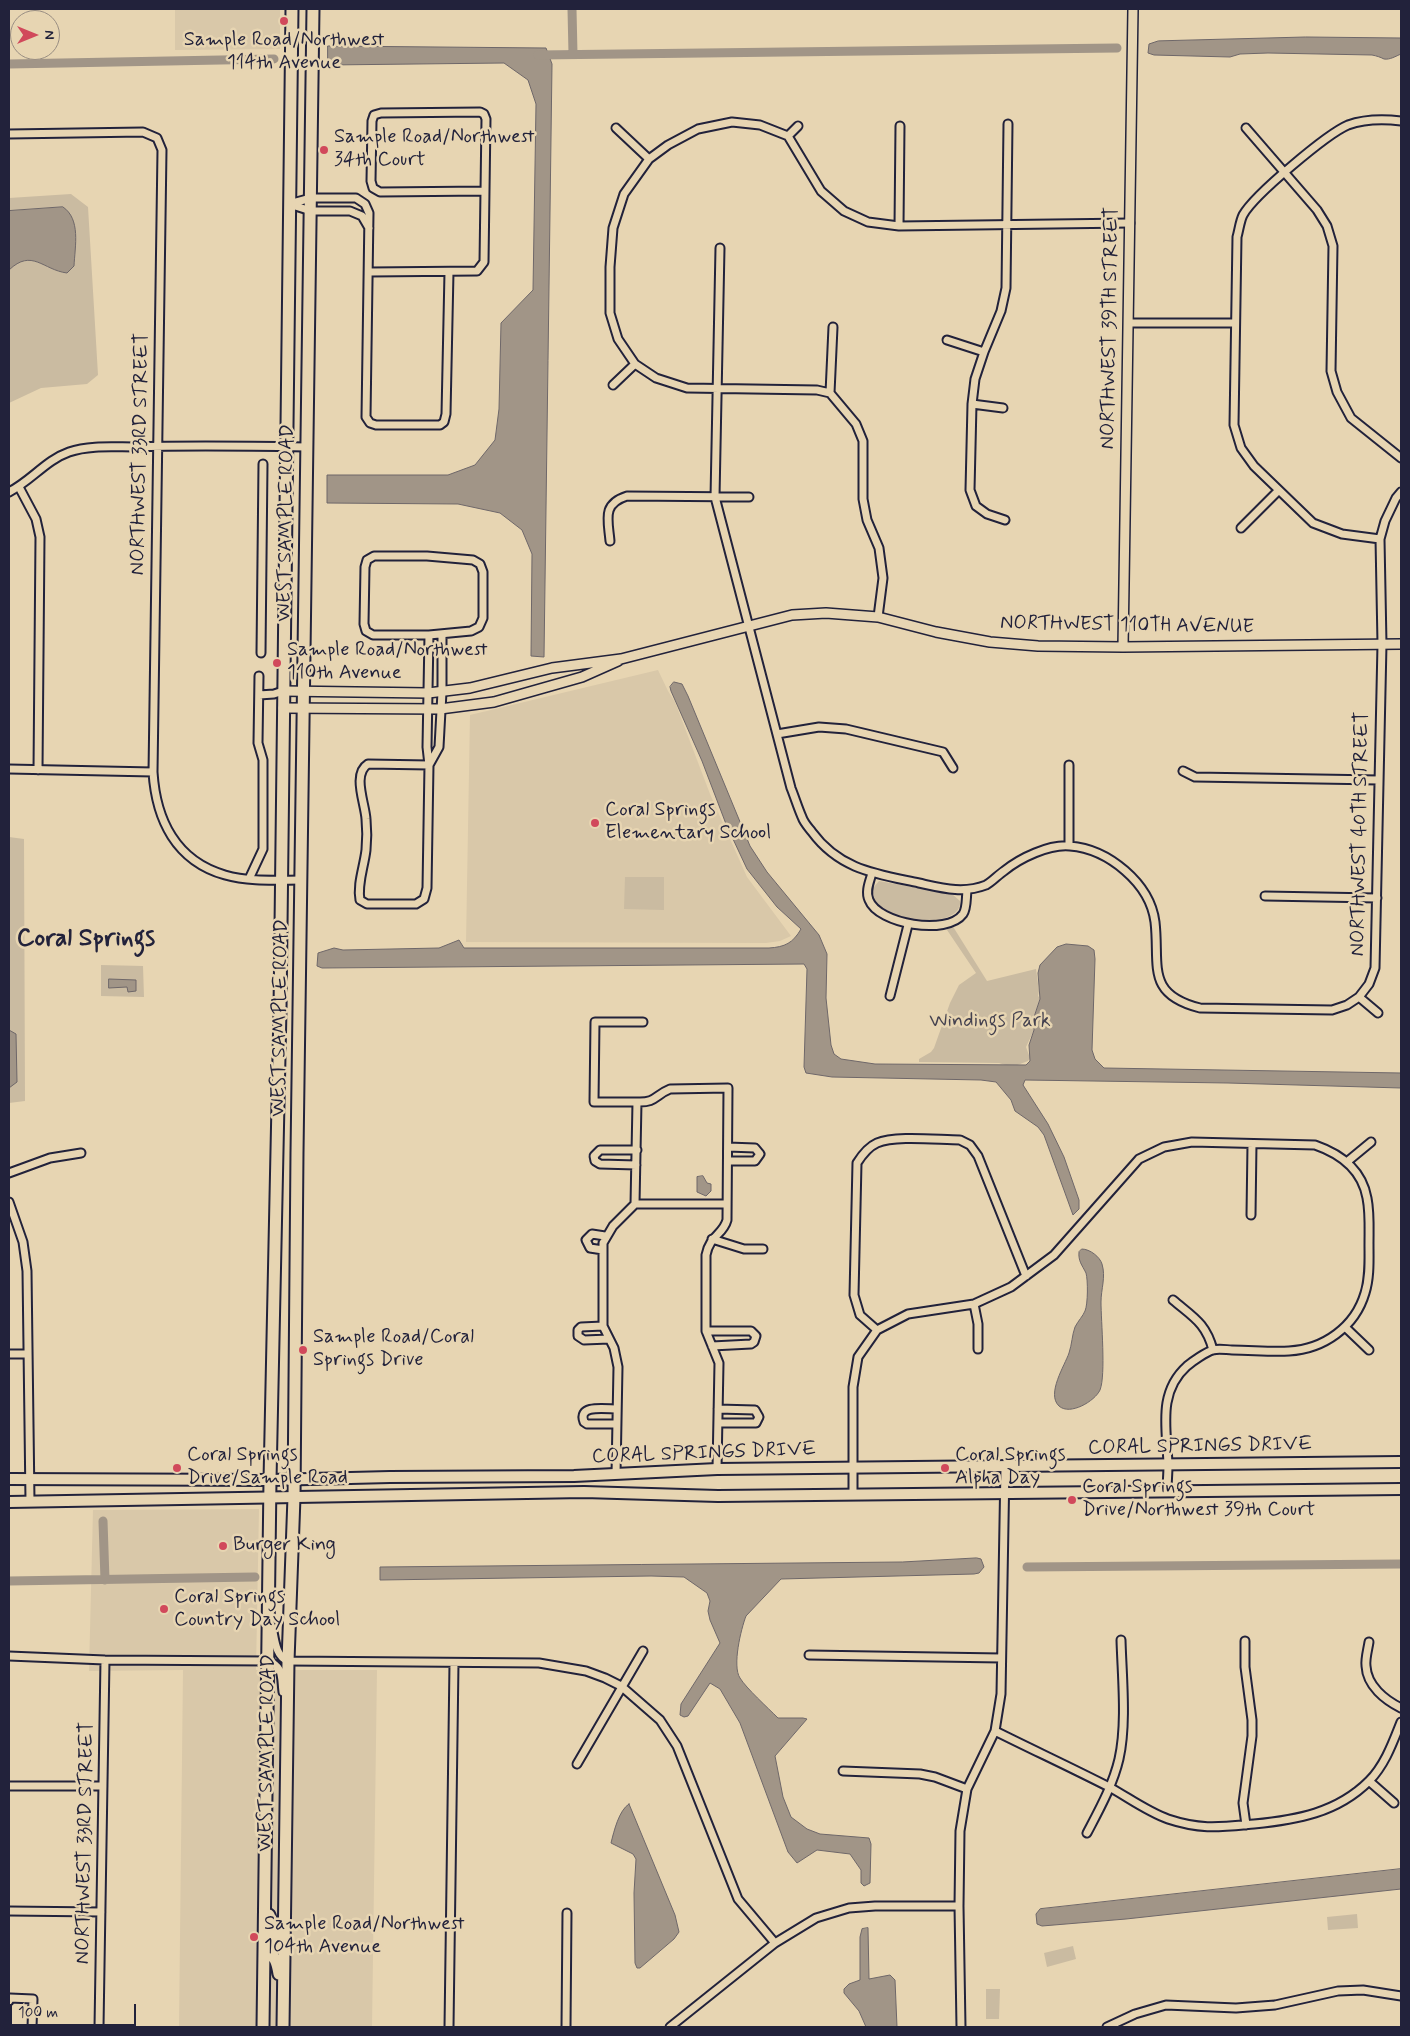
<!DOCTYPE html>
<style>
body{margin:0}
#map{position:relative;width:1410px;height:2036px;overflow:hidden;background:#e7d5b2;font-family:Mynerve,sans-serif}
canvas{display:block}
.frame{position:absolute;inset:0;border:10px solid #22223b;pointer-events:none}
.north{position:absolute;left:10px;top:10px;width:50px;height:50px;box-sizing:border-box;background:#e7d5b2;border:1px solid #988d82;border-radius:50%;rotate:90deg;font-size:14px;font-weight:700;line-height:20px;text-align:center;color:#22223b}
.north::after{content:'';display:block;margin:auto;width:18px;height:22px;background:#d1495b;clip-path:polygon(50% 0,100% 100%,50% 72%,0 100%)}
.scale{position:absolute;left:10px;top:2004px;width:126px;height:22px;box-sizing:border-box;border:2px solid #22223b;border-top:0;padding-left:6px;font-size:15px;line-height:18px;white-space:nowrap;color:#22223b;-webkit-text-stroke:4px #e7d5b2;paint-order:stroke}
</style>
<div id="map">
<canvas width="1410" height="2036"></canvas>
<div class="frame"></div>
<div class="north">N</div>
<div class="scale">100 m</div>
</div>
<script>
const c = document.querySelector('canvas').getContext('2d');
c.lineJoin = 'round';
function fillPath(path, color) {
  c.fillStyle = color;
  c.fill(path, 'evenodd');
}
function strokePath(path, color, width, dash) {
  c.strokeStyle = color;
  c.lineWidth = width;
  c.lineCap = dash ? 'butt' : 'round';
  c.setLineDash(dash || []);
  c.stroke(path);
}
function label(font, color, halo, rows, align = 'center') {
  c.font = font + ' Mynerve,sans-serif';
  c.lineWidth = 5;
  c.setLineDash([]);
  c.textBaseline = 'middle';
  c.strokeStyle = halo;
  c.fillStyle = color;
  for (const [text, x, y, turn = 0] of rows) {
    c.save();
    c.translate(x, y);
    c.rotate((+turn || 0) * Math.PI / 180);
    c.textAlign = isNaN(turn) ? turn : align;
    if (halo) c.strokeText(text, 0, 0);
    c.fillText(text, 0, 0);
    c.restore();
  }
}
fillPath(new Path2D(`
 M175 9H280V49L175 50Z
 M658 670 668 691 675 702 710 794 747 877 791 936 780 941 766 943 466 942 470 715Z
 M259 1509 256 1670H377L372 2027H179L183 1670 89 1671 93 1510Z`), '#d9c8a9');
fillPath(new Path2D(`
 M71 194 88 207 98 375 87 384 41 388 9 403V198Z
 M9 837 24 839 25 1101 9 1103Z
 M625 877H664V910L624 909Z
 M879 881 952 894 960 901C963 934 863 921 873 888Z
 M952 925 987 981 1036 969 1039 991 1038 996 1040 998 1032 1022 1034 1030 1026 1047 1030 1058 1028 1061 1012 1067 999 1063 919 1062V1059L931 1052 934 1048 950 1003 959 985 976 973 945 927Z
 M101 965 143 966 144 997 101 996Z
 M1357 1914 1358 1928 1328 1930 1327 1917Z
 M1073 1946 1076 1959 1047 1967 1044 1953Z
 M986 1989H1000L999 2019H986Z`), '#cabba1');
const water = new Path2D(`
 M1306 37 1401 38V54C1396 56 1390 60 1384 59 1380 57 1377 56 1372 55L1268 53 1240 54 1230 57 1154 55 1148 53 1149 44 1158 41Z
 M328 46 546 48 552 64 544 657 531 656 532 554 522 530 500 513 458 504 327 503V475H448L475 465 495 440 499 409 501 323 533 290 536 104 528 80 504 63 328 65Z
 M63 207C81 219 75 246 74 266L67 273C43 270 32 248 9 270V211Z
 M674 682 682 684 688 696 750 846 767 872 819 935 827 954 826 998 831 1045 834 1054 841 1059 875 1064 1026 1065 1030 1061 1029 1045 1034 1030V1017L1040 999 1038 973 1040 965 1057 947 1066 944 1088 946 1094 950 1095 959 1092 1050 1095 1059 1104 1068 1401 1073V1088L1228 1083 1025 1080 1023 1085 1048 1124 1064 1157 1079 1200V1209L1073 1215 1044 1135 1038 1127 1015 1111 1011 1100 996 1082 981 1080 832 1077 806 1073 804 1067 807 969 804 964 322 968 317 966 318 953 334 948 343 950 439 948 459 940 464 948H769C785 947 793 943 801 929L777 907 747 869 726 824 702 761 671 691 670 687Z
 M109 979 136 980V991L128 992 127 987 109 988Z
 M9 1030 16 1034 17 1082 9 1088Z
 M703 1176 707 1183 711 1184V1191L706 1196 697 1192V1177Z
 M1082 1249C1090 1249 1100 1257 1102 1264 1106 1277 1101 1289 1101 1302 1101 1321 1106 1375 1100 1390 1095 1401 1070 1416 1059 1406 1046 1394 1065 1365 1069 1353 1072 1344 1072 1335 1075 1327 1078 1321 1083 1316 1085 1311 1088 1304 1088 1280 1086 1273 1082 1265 1078 1261 1079 1252Z
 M977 1558 981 1559 984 1567 979 1573 974 1574 781 1579 746 1616C741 1629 732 1666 740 1678 746 1688 768 1708 778 1718H803L807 1719 775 1756 783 1797 791 1817 807 1829 820 1834 869 1838 871 1844 870 1883 864 1886 861 1883V1870L850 1854 817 1850 797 1863 788 1852 740 1723 720 1689 710 1683 688 1716 684 1717 680 1715 681 1704 720 1643 710 1620 708 1611 710 1601 707 1593 684 1577 651 1576 380 1580V1567L902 1562Z
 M629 1804 675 1915 679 1932 674 1939 640 1968H637L635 1963 634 1893 636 1859 633 1854 611 1843C614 1831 619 1810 629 1804Z
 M1401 1869V1889L1126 1919 1042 1926 1037 1924 1036 1914 1040 1909Z
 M868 1928 869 1979 890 1975 895 1980 897 2027H866L859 2011 844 1993V1989L849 1984 860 1980V1937L862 1929Z`);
fillPath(water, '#a19587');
strokePath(water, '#6e6769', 1);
strokePath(new Path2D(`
 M572 9 573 54
 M538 55 1117 48
 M9 64 274 59
 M103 1521 105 1580
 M1027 1567 1401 1564
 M9 1581 255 1577`), '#a19587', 9);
const minor = new Path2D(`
 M616 128 649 159
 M1246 128 1317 210 1327 226 1333 246 1331 371 1337 392 1351 418 1401 458
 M9 134 143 132 157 138 162 150 153 772
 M788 136 798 126
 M289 204 311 198H356L365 204 369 213 366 417 370 423 376 425H440L444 422 446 414 449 272
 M289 204 311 211H350L362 216 369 228
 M899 226 900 126
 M720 248 715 497 791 788C795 798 798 808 802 817 804 823 809 828 812 832 840 870 877 874 919 883 942 888 963 894 986 885 992 882 998 875 1004 871 1020 858 1049 844 1070 846 1108 849 1150 883 1155 922 1160 965 1145 994 1200 1008L1332 1010 1347 1005 1359 997 1369 984 1375 968 1382 644 1380 539 1385 521 1396 498 1401 492
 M370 272 477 271 484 262 486 119 484 114 480 112 381 113 374 115 372 121 371 181 373 188 380 192 485 191
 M1129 323H1235
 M947 340 984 352
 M613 385 635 364
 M830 393 817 390 687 388 656 378 635 364 618 339 610 313V267L613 228 624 194 649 159 668 145 698 129 732 122 760 125 788 136 821 191 844 211 868 222 899 226 1130 223
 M830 393 856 424 863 441V499L867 520 879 548 883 578 878 617
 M830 393 833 327
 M972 404 1003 408
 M19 487 36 519 40 537 38 770
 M9 492C31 481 46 460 69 452 89 445 113 447 134 447 191 445 249 446 307 447
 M1005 520 987 514 976 506 970 490 972 404 975 379 984 352 1001 311 1006 288 1008 124
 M1241 528 1278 491
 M1380 539 1342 534 1313 523 1254 466 1241 448 1234 425 1237 237C1239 230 1240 221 1243 215 1254 195 1327 134 1348 125 1365 119 1384 119 1401 121
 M610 541C608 519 602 504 627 496L749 497
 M374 556H427L473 560 480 564 483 572V618L479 627 471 631 429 635H373L366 631 364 624 365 567 367 560Z
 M429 635 427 747 429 765 427 888 424 899 416 904H367L360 900C357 884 364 867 366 850 367 840 367 829 366 819 365 803 352 774 368 764L429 765
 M261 653 263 464
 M259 695 274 694 283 691
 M777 734 819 727 846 729 943 752 953 768
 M429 765 439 747 442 692V635
 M1069 765V846
 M9 769 153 772C156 820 176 861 225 875 249 882 276 880 302 880
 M1183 771 1195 777 1379 780
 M872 873C870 881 865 891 869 900 878 924 947 936 963 914 967 908 966 898 967 891
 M249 879 263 849V760L258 743 259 676
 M1265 896 1377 898
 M890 996 908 925
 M1359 997 1378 1013
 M637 1102C656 1103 655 1095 670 1089L728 1088 727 1220C723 1235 710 1235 706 1255V1331L719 1363 717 1469
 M728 1147 755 1148 760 1154 755 1161H728
 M1348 1161 1371 1142
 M636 1165 600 1164 595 1161 594 1156 600 1150H637
 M9 1173 50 1158 81 1153
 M9 1202 23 1242 27 1271 30 1501
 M635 1204H727
 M1251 1215 1252 1144
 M712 1239 744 1249H763
 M603 1250 590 1248 586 1240 592 1234 605 1236
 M1173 1300C1193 1317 1206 1323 1213 1350
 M974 1304 978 1324V1349
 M603 1326 581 1327 578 1330V1336L584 1340 609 1339
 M1345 1327 1369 1350
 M877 1330 860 1315 854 1295 857 1163C862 1155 868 1147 877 1143 895 1135 939 1140 960 1140L970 1145 978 1156 1026 1276
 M706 1331H751L756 1336 754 1342 751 1344 712 1346
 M9 1354H27
 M718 1423H756L759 1417 755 1410 718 1409
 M616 1424H587L584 1422C577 1404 606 1409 617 1409
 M616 1474 618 1367 614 1348 603 1326V1243L613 1226 635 1204 637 1102H594L595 1022H643
 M853 1493V1387L858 1357 877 1330 908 1314 974 1304 1011 1287 1054 1255 1139 1159 1164 1147 1192 1142 1315 1145C1341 1154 1362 1170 1367 1198 1370 1213 1369 1228 1369 1244 1369 1260 1370 1277 1365 1293 1355 1327 1324 1349 1289 1351 1270 1352 1251 1350 1232 1350 1227 1350 1219 1348 1213 1350 1206 1352 1193 1361 1187 1366 1157 1393 1167 1429 1168 1465 1168 1474 1167 1483 1167 1492
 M272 1627C275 1639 275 1656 288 1661L539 1663 586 1671 605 1678 621 1686 660 1720 677 1746 738 1899 775 1943
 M1245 1641V1667L1252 1720V1736L1243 1803 1246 1825
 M1369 1642C1368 1649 1365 1659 1366 1666 1367 1686 1385 1700 1401 1708
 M809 1655 1001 1658
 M9 1656 105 1660 268 1661C284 1667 281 1677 283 1692
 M995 1731C1033 1750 1072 1768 1111 1788 1129 1798 1148 1812 1168 1819 1201 1830 1220 1827 1254 1824 1296 1820 1337 1813 1369 1781 1385 1765 1393 1742 1401 1722
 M577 1764 643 1651
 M843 1771 920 1774 935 1777 967 1789
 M1369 1781 1394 1803
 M9 1786H103
 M1087 1833C1099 1810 1113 1785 1119 1759 1127 1724 1122 1676 1121 1640
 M9 1911 101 1912
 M9 2001 10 1998 33 1999 32 2027
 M99 2027 105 1660
 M449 2027 454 1663
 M566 2027 567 1913
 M670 2027 775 1943 816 1918 849 1908 875 1906H959
 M961 2027 959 1906 960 1831 967 1789 995 1731 1001 1694 1005 1466
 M1107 2027 1135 2014 1166 2005 1236 2008 1275 2005 1338 1991 1363 1990 1401 1996`);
const tertiary = new Path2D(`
 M1123 647 1133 9
 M283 691 428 693 470 688 552 668 621 659 792 615 826 613 878 617 936 632 990 642 1038 646 1123 647 1401 644
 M283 708 440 709 494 702 582 677 618 661`);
const secondary = new Path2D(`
 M9 1479 270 1480 390 1477 574 1476 717 1469 1401 1462
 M9 1502 584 1492 718 1496 1401 1489`);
const primary = new Path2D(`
 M269 1915 277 1943 284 1951
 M264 1949C275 1956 277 1961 279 1974
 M263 2027 270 1480 280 1009 292 9
 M283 2027 288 1661 294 1497 297 1152 313 9`);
strokePath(minor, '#22223b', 11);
strokePath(tertiary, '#22223b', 12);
strokePath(secondary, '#22223b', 14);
strokePath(primary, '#22223b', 15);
strokePath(minor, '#e7d5b2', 7);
strokePath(tertiary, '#e7d5b2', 9);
strokePath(secondary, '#e7d5b2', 10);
strokePath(primary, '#e7d5b2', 11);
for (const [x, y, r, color] of [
 [284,21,5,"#d1495b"],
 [324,150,5,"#d1495b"],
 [277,663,5,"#d1495b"],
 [595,823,5,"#d1495b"],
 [303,1350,5,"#d1495b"],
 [177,1468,5,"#d1495b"],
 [945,1468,5,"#d1495b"],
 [1072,1500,5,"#d1495b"],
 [223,1546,5,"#d1495b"],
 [164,1609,5,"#d1495b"],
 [254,1937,5,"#d1495b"]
]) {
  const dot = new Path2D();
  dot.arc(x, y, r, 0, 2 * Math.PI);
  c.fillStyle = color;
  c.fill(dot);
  strokePath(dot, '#e7d5b2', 2);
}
label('20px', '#22223b', '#e7d5b2', [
 ["Sample Road/Northwest",284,41,"center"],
 ["114th Avenue",284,64,"center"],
 ["Sample Road/Northwest",334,138],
 ["34th Court",334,161],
 ["Sample Road/Northwest",287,651],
 ["110th Avenue",287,674],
 ["Coral Springs",605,811],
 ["Elementary School",605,834],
 ["Sample Road/Coral",313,1338],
 ["Springs Drive",313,1361],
 ["Coral Springs",187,1456],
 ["Drive/Sample Road",187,1479],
 ["Coral Springs",955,1456],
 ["Alpha Day",955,1479],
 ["Coral Springs",1082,1488],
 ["Drive/Northwest 39th Court",1082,1511],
 ["Burger King",233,1546],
 ["Coral Springs",174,1598],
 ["Country Day School",174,1621],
 ["Sample Road/Northwest",264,1925],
 ["104th Avenue",264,1948]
], 'left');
label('20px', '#22223b', '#e7d5b2', [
 ["NORTHWEST 39TH STREET",1111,328,-89],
 ["NORTHWEST 33RD STREET",141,454,-89],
 ["WEST SAMPLE ROAD",287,523,-89],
 ["NORTHWEST 110TH AVENUE",1127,626,1],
 ["NORTHWEST 40TH STREET",1361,834,-89],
 ["WEST SAMPLE ROAD",281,1018,-89],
 ["CORAL SPRINGS DRIVE",1200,1447,-1],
 ["CORAL SPRINGS DRIVE",704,1454,-2],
 ["WEST SAMPLE ROAD",268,1753,-89],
 ["NORTHWEST 33RD STREET",86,1843,-89]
]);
label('20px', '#44414f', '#e7d5b2', [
 ["Windings Park",990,1022]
]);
label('bold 25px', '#22223b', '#e7d5b2', [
 ["Coral Springs",86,940]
]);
</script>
